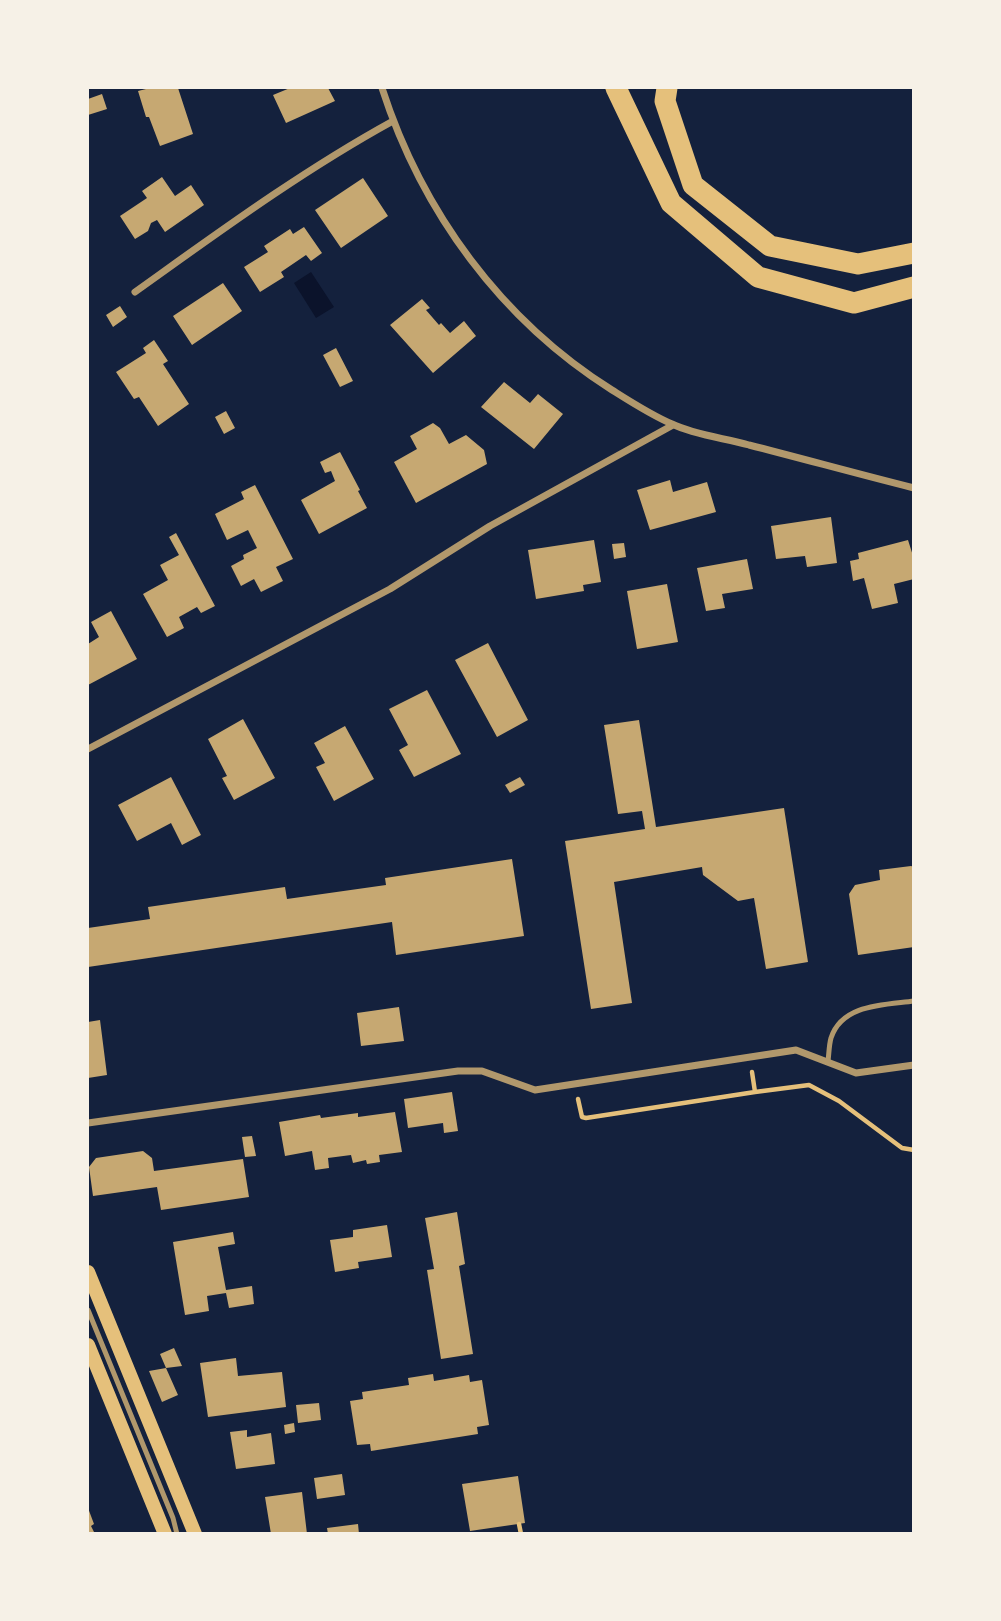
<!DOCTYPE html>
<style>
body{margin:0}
#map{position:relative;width:1001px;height:1621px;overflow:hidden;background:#14213d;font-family:Roboto,sans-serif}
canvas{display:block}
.frame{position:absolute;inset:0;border:89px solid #f6f1e7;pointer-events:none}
</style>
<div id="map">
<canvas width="1001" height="1621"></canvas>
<div class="frame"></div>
</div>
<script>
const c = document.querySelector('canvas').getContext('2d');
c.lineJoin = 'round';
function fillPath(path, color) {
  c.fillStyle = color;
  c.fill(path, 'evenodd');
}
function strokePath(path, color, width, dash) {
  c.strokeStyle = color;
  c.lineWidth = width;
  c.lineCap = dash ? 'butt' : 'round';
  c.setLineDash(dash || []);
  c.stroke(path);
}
fillPath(new Path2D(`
 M311 272 334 307 316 318 294 283Z`), '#0b132b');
fillPath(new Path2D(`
 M150 88H178L193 134 160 146 149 117H146L138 91Z
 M290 88H328L335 101 286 123 273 95Z
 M102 94 107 109 88 115V99Z
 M162 177 175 196 191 185 204 205 165 232 157 220 151 223 148 231 135 239 120 216 147 198 142 191Z
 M363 178 388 216 341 248 315 210Z
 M304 227 322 253 311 261 306 255 281 272 284 277 260 292 244 267 268 252 264 246 290 229 293 234Z
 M223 283 242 311 192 345 173 316Z
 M422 299 430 308 426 310 439 325 441 323 450 333 464 321 476 336 433 373 390 325Z
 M120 306 127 317 113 327 106 315Z
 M154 340 168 361 163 364 189 404 158 426 139 397 134 399 116 372 146 353 143 348Z
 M336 348 353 381 340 387 323 355Z
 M504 382 530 403 538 394 563 414 534 449 481 407Z
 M226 411 235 428 224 434 215 417Z
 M433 423 440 428 449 444 466 435 484 450 487 464 416 503 394 462 417 449 410 436Z
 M340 452 360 490 358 491 367 508 319 534 301 500 335 481 331 471 325 473 320 462Z
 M670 480 673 492 707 482 716 512 650 530 637 490Z
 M255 485 293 559 276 567 283 581 261 592 254 579 241 586 231 566 244 559 243 555 257 548 248 530 227 540 215 514 244 499 241 492Z
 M831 517 837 563 807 567 805 556 776 559 771 526Z
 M176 533 215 606 201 613 197 607 179 617 184 628 167 637 143 594 168 580 160 565 179 555 169 537Z
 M594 540 601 582 583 585 584 591 536 599 528 550Z
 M908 540 914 559V579L894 584 898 603 872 609 864 578 853 581 850 561 859 559 858 553Z
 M624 543 626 557 614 559 612 544Z
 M747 559 753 589 722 594 725 608 706 611 697 568Z
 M667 584 678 642 637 649 627 591Z
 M111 611 137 659 88 685V644L99 637 91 622Z
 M488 643 528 720 497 737 455 660Z
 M427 690 461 754 414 777 399 750 408 745 389 709Z
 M243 719 275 778 234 800 222 778 227 776 208 739Z
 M639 720 656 827 784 808 808 962 766 969 754 898 738 901 703 875 702 867 614 882 632 1003 591 1009 565 841 645 829 642 811 618 814 604 725Z
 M345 726 374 779 334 801 316 767 325 763 314 743Z
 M171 777 201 835 182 845 171 823 137 841 118 805Z
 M520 777 525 785 510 793 505 785Z
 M512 859 524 936 396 955 392 922 88 967V928L150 919 148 907 285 887 287 899 386 885 385 878Z
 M911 866 914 867V947L858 955 849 894 855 885 880 880 879 870Z
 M399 1007 404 1041 361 1046 357 1013Z
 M100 1020 107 1075 88 1078V1022Z
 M452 1092 458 1131 444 1133 443 1123 408 1128 404 1099Z
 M395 1112 402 1152 379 1155 380 1162 367 1164 366 1160 353 1163 351 1155 328 1158 329 1168 315 1170 312 1151 285 1156 279 1122 320 1115 321 1118 358 1113V1117Z
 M252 1136 256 1156 245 1157 242 1137Z
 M143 1151 152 1158 154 1171 243 1159 249 1197 161 1210 157 1187 93 1196 89 1167 96 1158Z
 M457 1212 465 1264 459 1266 473 1354 441 1359 427 1270 434 1269 425 1218Z
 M387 1225 392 1257 358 1262 359 1268 335 1272 330 1240 353 1237V1230Z
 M233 1232 235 1244 218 1247 226 1290 252 1286 254 1304 229 1308 226 1293 207 1296 209 1311 185 1315 173 1242Z
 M174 1348 182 1366 166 1368 160 1354Z
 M236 1358 238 1376 282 1372 286 1407 208 1417 200 1363Z
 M166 1368 178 1395 162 1402 149 1371Z
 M433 1374 434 1381 469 1375 470 1382 482 1380 489 1425 477 1427 478 1434 371 1451 370 1444 357 1445 350 1401 363 1399 362 1392 409 1385 408 1378Z
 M319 1403 321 1420 298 1423 296 1405Z
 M294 1423 295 1432 285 1434 284 1425Z
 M247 1430V1437L271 1433 275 1464 236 1469 230 1432Z
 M342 1474 345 1495 317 1499 314 1478Z
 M518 1476 525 1523 470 1531 462 1484Z
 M302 1492 307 1534H271L265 1497Z
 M88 1508 94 1524 91 1526 95 1534H88Z
 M358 1524 359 1534H328L327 1528Z`), '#c6a872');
strokePath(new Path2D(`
 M752 1072 755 1092 809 1085 839 1101 902 1148 914 1150
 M578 1099 582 1117 586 1118 755 1092
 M519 1524 521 1534`), '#e5c07b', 4.5);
strokePath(new Path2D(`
 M828 1061C829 1054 829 1045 831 1038 842 1004 884 1005 914 1001
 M88 1310 173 1518 177 1534`), '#b1986c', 5);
strokePath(new Path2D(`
 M382 88C422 212 501 320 612 390 631 402 651 415 672 424 695 435 724 438 749 445 804 459 858 474 914 488
 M135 292C219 232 302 171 393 121
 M88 749 390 589 490 526 673 425
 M88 1123 458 1071H482L535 1090 796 1050 856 1073 914 1065`), '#b1986c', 7);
strokePath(new Path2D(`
 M88 1272 195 1534
 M88 1345 165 1534`), '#e5c07b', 14);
strokePath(new Path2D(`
 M616 88 671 203 758 277 854 303 914 287
 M667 88 665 101 693 185 770 246 858 264 914 253`), '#e5c07b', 21);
</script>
